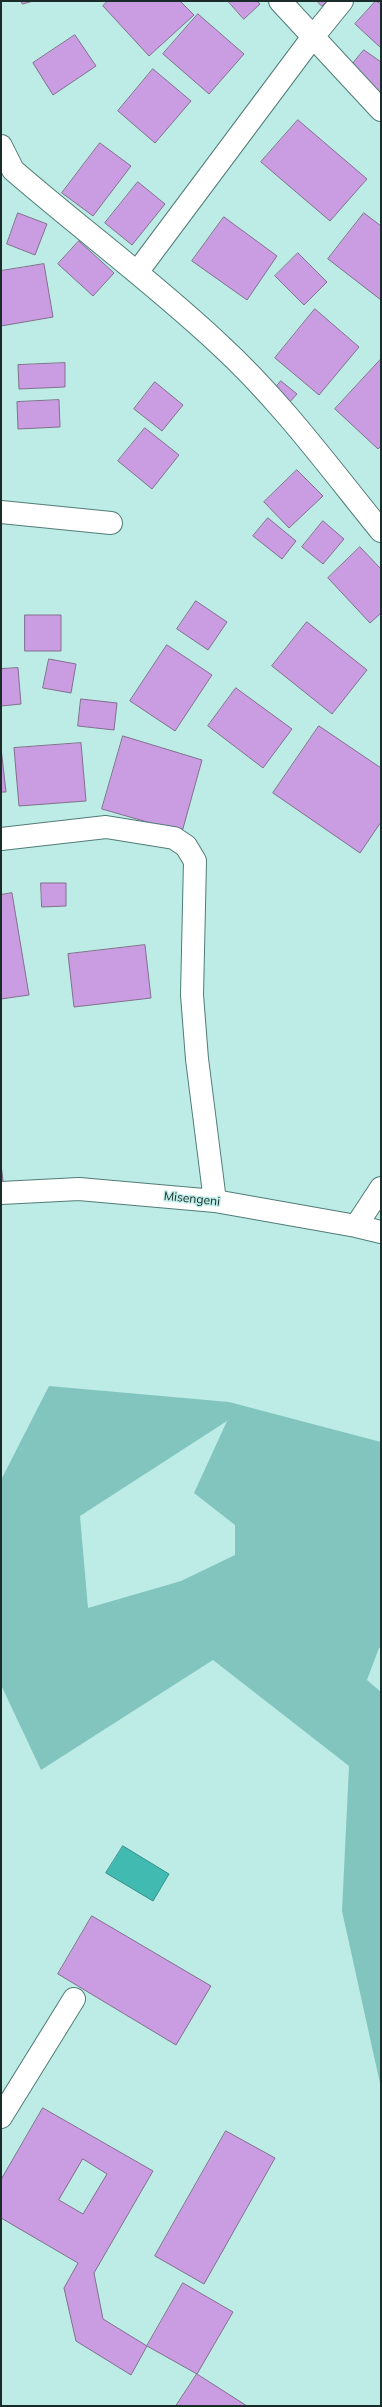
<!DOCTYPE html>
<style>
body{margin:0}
#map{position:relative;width:382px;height:2407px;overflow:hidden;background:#bdece6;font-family:Mulish,sans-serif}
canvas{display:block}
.frame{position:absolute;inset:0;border:2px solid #1a2c2a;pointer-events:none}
</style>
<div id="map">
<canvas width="382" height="2407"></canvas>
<div class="frame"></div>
</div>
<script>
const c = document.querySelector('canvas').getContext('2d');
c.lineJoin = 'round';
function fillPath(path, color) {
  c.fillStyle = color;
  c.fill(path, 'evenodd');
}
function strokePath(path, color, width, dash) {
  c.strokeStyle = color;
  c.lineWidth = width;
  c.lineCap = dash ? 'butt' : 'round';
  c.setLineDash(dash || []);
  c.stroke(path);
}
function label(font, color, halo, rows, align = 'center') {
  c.font = font + ' Mulish,sans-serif';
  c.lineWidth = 3;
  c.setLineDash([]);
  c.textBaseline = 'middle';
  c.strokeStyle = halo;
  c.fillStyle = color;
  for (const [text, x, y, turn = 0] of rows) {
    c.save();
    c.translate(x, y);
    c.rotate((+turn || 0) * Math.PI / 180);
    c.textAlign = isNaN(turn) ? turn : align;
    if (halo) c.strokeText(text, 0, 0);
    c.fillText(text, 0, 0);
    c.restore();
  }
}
fillPath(new Path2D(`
 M49 1386 229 1402 381 1442V1648H379L367 1680 381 1692V2088L342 1911 349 1766 213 1660 41 1770 1 1685V1480ZM227 1421 194 1493 235 1525V1555L181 1581 88 1608 80 1516Z`), '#82c5be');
const water = new Path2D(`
 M123 1846 169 1874 153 1901 106 1873Z`);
fillPath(water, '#41bbb1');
strokePath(water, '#359088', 1);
const building = new Path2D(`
 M21 1H33L23 4Z
 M108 1H180L194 15 149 56 103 6Z
 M228 1H257L260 4 244 19Z
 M317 1H327L322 6Z
 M376 1 381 4V48L355 24Z
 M198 14 244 54 209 94 163 54Z
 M75 35 96 66 53 95 33 63Z
 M364 50 381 62V99L346 72Z
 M153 69 191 101 155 143 118 111Z
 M298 120 367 179 330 221 261 162Z
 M100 143 131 166 93 216 62 193Z
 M138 182 165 204 132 245 105 223Z
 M18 213 47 224 35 255 7 244Z
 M364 213 381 226V300L328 259Z
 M224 217 277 256 247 300 192 261Z
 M79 241 114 273 93 296 58 264Z
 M298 253 327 282 304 305 275 276Z
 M44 264 53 317 1 326V271Z
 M315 309 359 347 319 395 275 358Z
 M381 359V446L378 449 335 409Z
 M65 363V387L19 389 18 365Z
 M281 381 297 394 287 405 272 392Z
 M155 382 183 405 162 431 134 409Z
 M59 400 60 427 18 429 17 402Z
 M145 428 179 455 152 489 118 461Z
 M297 470 323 496 289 528 264 502Z
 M268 518 296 541 282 559 253 536Z
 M323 521 344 539 323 564 302 547Z
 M360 547 381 569V613L370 623 328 578Z
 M196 601 227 622 208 650 177 629Z
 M25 615H61V651H25Z
 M307 622 367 670 332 714 272 666Z
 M167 645 212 675 175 731 130 701Z
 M49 659 76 664 71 693 43 688Z
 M18 668 21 704 1 706V669Z
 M236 688 292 729 263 768 208 726Z
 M81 699 117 703 114 730 78 726Z
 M319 726 381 768V822L360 853 273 793Z
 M123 736 202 760 182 832 102 809Z
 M81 743 86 801 19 806 14 748Z
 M1 748 6 792H1Z
 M41 883H66V906L42 907Z
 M12 893 29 995 1 999V895Z
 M145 945 151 998 74 1007 68 954Z
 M1 1164 3 1181H1Z
 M92 1916 211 1986 176 2045 58 1974Z
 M43 2108 153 2171 94 2273 103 2319 147 2346 131 2375 76 2341 64 2288 78 2263 1 2218V2180ZM83 2159 107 2174 83 2214 59 2200Z
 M226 2131 275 2158 204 2284 155 2256Z
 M183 2283 233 2312 197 2374 147 2346Z
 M197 2374 247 2406H176Z`);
fillPath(building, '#ca9de2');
strokePath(building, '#826f8c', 1);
const minor = new Path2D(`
 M280 1 381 110
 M1 146 13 170C81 229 153 282 219 344 280 400 329 467 381 531
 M138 271 312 38 342 1
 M1 512 111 523
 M1 839 106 827 174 838 186 846 195 861 192 995 197 1059 215 1201
 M1 1193 79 1189 215 1201 356 1226 381 1232
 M356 1226 381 1188
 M1 2117 74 1999`);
strokePath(minor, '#517c77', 24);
strokePath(minor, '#fff', 22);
label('12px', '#1a2c2a', '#bdece6', [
 ["Misengeni",192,1199,6]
]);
</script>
